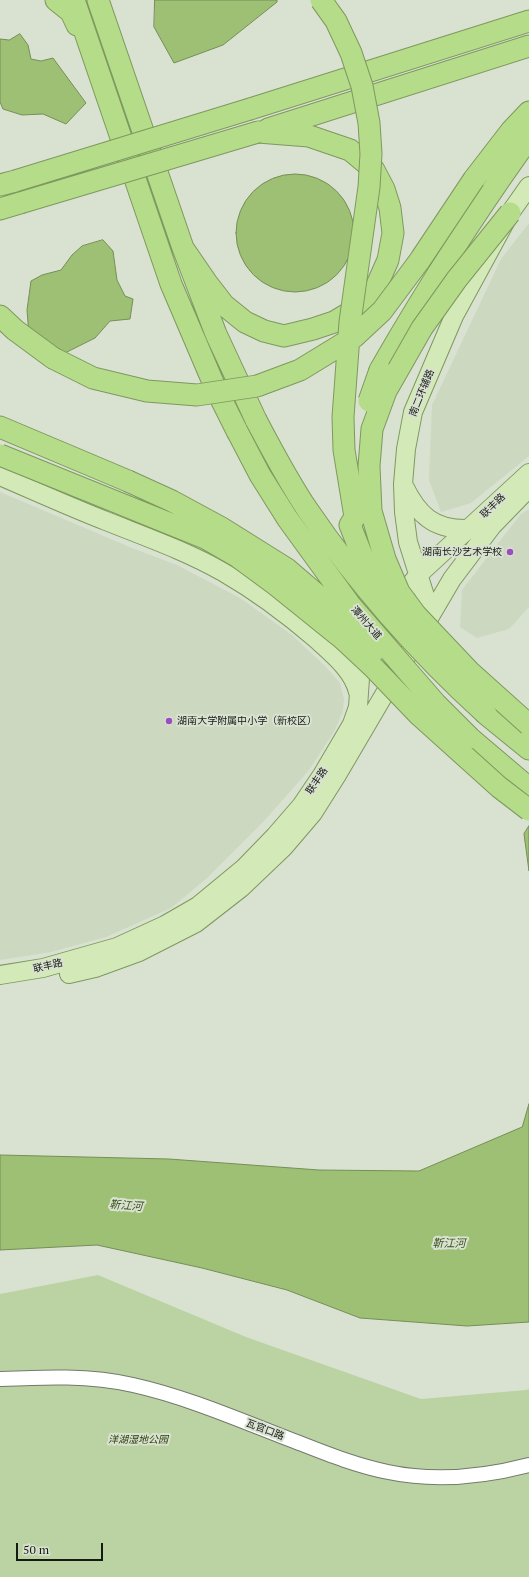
<!DOCTYPE html>
<meta charset="utf-8">
<style>
body{margin:0}
#map{position:relative;width:529px;height:1577px;overflow:hidden;background:#d9e2d1;font-family:"PT Serif",serif}
canvas{display:block}
.scale{position:absolute;left:16px;top:1543px;width:87px;height:18px;box-sizing:border-box;border:2px solid #171a14;border-top:0;padding-left:5px;font-size:12px;line-height:14px;white-space:nowrap;color:#171a14;-webkit-text-stroke:3px #d9e2d1;paint-order:stroke}
</style>
<div id="map">
<canvas width="529" height="1577"></canvas>
<div class="scale">50 m</div>
</div>
<script>
const c = document.querySelector('canvas').getContext('2d');
c.lineJoin = 'round';
function fillPath(path, color) {
  c.fillStyle = color;
  c.fill(path, 'evenodd');
}
function strokePath(path, color, width, dash) {
  c.strokeStyle = color;
  c.lineWidth = width;
  c.lineCap = dash ? 'butt' : 'round';
  c.setLineDash(dash || []);
  c.stroke(path);
}
function label(font, color, halo, rows, align = 'center') {
  c.font = font + ' "PT Serif","Noto Sans SC",serif';
  c.lineWidth = 4;
  c.setLineDash([]);
  c.textBaseline = 'middle';
  c.strokeStyle = halo;
  c.fillStyle = color;
  for (const [text, x, y, turn = 0] of rows) {
    c.save();
    c.translate(x, y);
    c.rotate((+turn || 0) * Math.PI / 180);
    c.textAlign = isNaN(turn) ? turn : align;
    if (halo) c.strokeText(text, 0, 0);
    c.fillText(text, 0, 0);
    c.restore();
  }
}
fillPath(new Path2D(`
 M529 223V456L471 503 441 512 429 480 432 405 501 259Z
 M0 492 132 548 177 565 240 598 292 635 325 666 340 683 344 699 343 711 335 730 310 769 265 820 206 879 171 908 106 937 51 952 0 960Z
 M529 509V607L509 629 477 638 460 627 462 590 520 515Z`), '#ccd8c0');
fillPath(new Path2D(`
 M98 1275 246 1337 421 1399 526 1390 529 1389V1577H0V1294Z`), '#bbd3a2');
const water = new Path2D(`
 M155 0H277V2L223 45 174 63 154 27Z
 M20 34 28 45 31 59 41 61 53 58 86 103 66 124 43 114 22 115 3 109 0 102V39L9 40Z
 M236 233a59 59 0 1 1 118 0a59 59 0 1 1-118 0Z
 M103 240 113 251 117 280 125 296 133 299 130 319 110 321 95 338 65 353 29 335 27 310 31 281 42 275 61 270 72 255 82 246Z
 M529 826V871L524 834Z
 M529 1104V1322L467 1326 360 1318 287 1290 202 1268 97 1245 0 1250V1155L169 1159 319 1170 419 1171 522 1127Z`);
fillPath(water, '#9dc074');
strokePath(water, '#758e57', 1);
const minor = new Path2D(`
 M0 1379C44 1377 90 1375 133 1385 191 1398 246 1423 302 1444 330 1455 358 1466 388 1472 435 1482 483 1477 529 1465`);
const major = new Path2D(`
 M0 476C35 491 70 507 106 521 146 537 186 551 223 572 256 591 287 614 316 639 332 654 353 670 358 692
 M404 486C418 515 434 530 468 529
 M429 620 425 596 408 542 404 512 403 484 406 449 413 412 454 316 510 213 529 186
 M69 974 95 968 139 952 196 923 241 888 284 847 313 813 337 775 452 579 492 526 524 493
 M0 975 43 968 117 947 165 925 198 906 244 868 275 836 301 806 322 775 352 724 358 707 361 664 381 625 398 600 418 575 529 473`);
const highway = new Path2D(`
 M56 0 71 12 77 25
 M74 0 171 284 215 387 237 431
 M98 0 183 248 201 295 216 334 256 420
 M250 109 529 21
 M268 129 529 46
 M474 179 511 131 529 112
 M0 185 15 181
 M0 209 20 203
 M183 248 207 283 224 305 245 322 264 331 284 336 313 329 334 322 356 309 376 287 388 260 393 233 390 208 384 189 374 170 350 150 309 136 258 132
 M0 316 15 330 53 358
 M380 370C426 290 475 213 529 138
 M0 427 128 481
 M486 714 529 749
 M470 738 529 788`);
strokePath(minor, '#727a6b', 16);
strokePath(major, '#7e985f', 20);
strokePath(highway, '#7e985f', 23);
strokePath(minor, '#fff', 14);
strokePath(major, '#d3eab8', 18);
strokePath(highway, '#b5dc88', 21);
const highwayBridge = new Path2D(`
 M321 0 336 21 351 53 362 86 369 123 371 154 369 187 350 322 343 417 344 450 355 517
 M15 181 250 109
 M20 203 258 132
 M510 213 457 279 422 328 386 391 372 429 369 466 371 511 385 559 399 592 416 615 469 671 529 725
 M53 358 93 378 147 391 197 395 257 386 300 370 354 337 382 311 420 260 474 179
 M369 401 380 370
 M256 420C272 450 288 481 307 509 358 584 419 653 486 714
 M237 431 260 475 287 518 351 606 436 704 470 738
 M0 455 205 538 238 557 276 585 343 639 373 667 419 715 499 787 529 810
 M128 481 172 501 220 527 287 569 322 599 352 627 374 651
 M355 505V517L350 525 365 563 379 586 400 612`);
strokePath(highwayBridge, '#7e985f', 23, []);
strokePath(highwayBridge, '#b5dc88', 21);
for (const [x, y, r, color] of [
 [510,552,4,"#9b4ebf"],
 [169,721,4,"#9b4ebf"]
]) {
  const dot = new Path2D();
  dot.arc(x, y, r, 0, 2 * Math.PI);
  c.fillStyle = color;
  c.fill(dot);
  strokePath(dot, '#d9e2d1', 1.5);
}
label('10px', '#171a14', '#d9e2d1', [
 ["南二环辅路",422,393,-68],
 ["联丰路",493,506,-44],
 ["潭州大道",366,623,49],
 ["联丰路",317,781,-56],
 ["联丰路",48,966,-13],
 ["瓦官口路",265,1430,21]
]);
label('10px', '#171a14', '#d9e2d1', [
 ["湖南长沙艺术学校",502,552],
 ["湖南大学附属中小学（新校区）",177,721,"left"]
], 'right');
label('italic 10px', '#2a3f07', '#d9e2d1', [
 ["洋湖湿地公园",138,1440]
]);
label('italic 11px', '#3a501b', '#d9e2d1', [
 ["靳江河",126,1206,4],
 ["靳江河",449,1244]
]);
</script>
